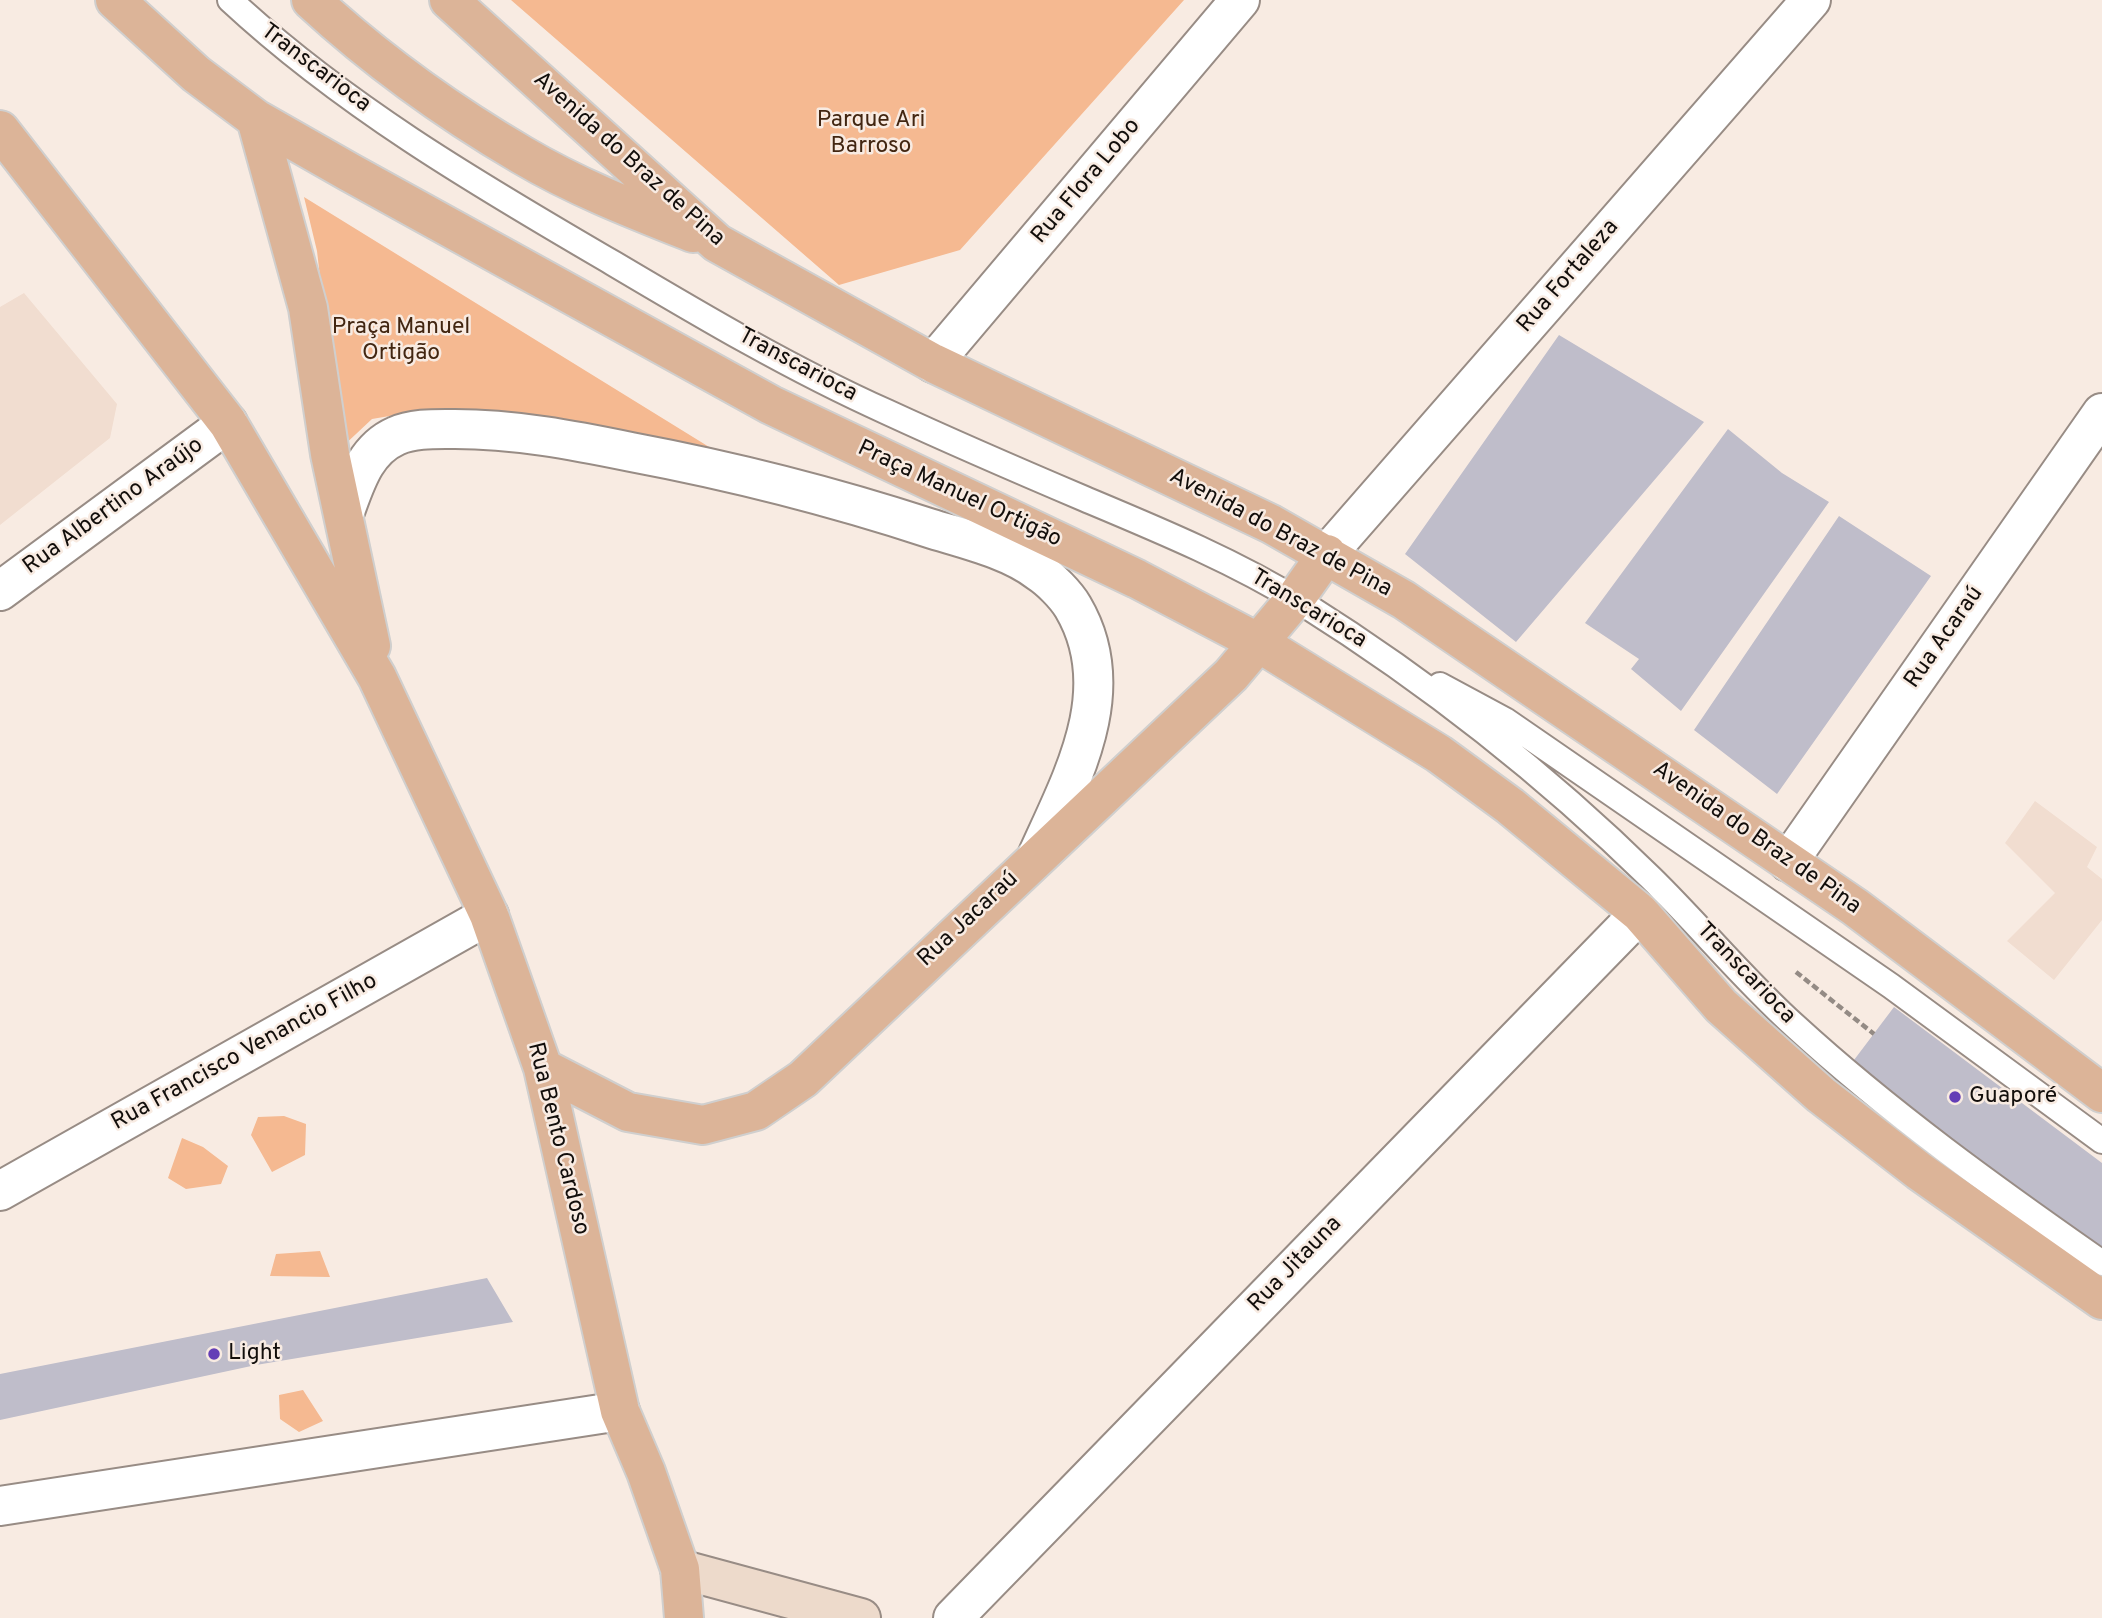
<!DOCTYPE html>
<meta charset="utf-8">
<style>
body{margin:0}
canvas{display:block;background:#f8ebe2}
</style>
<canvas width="2102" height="1618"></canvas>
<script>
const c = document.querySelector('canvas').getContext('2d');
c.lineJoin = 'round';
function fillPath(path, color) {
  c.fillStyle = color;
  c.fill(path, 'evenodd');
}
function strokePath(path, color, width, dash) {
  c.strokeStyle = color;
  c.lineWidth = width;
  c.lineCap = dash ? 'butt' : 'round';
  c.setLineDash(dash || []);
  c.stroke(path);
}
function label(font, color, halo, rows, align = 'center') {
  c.font = font + ' Overpass,sans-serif';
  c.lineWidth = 5;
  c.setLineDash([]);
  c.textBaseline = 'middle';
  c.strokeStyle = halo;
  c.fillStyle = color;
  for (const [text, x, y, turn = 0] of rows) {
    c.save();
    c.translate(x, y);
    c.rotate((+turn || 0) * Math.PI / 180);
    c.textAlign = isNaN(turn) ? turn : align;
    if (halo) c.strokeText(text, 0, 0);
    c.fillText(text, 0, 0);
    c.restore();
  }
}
fillPath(new Path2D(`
 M24 293 117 404 110 438 0 525V307Z
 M2035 801 2097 847 2087 867 2102 879V920L2054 980 2007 941 2055 893 2005 843Z`), '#f1ddd0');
fillPath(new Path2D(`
 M511 0H1184L960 250 839 285Z
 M304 197 727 458 407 413 372 419 340 449 317 251Z
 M284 1116 306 1124 305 1155 272 1172 251 1135 258 1117Z
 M182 1138 203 1147 228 1166 221 1184 186 1189 168 1178Z
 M320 1251 330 1277 270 1276 276 1254Z
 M303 1390 323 1421 299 1432 280 1419 279 1395Z`), '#f5b991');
fillPath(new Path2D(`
 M1559 335 1704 422 1516 642 1405 554Z
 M1728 429 1782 473 1829 502 1681 711 1631 669 1639 659 1585 623Z
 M1839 516 1931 576 1777 794 1694 730Z
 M1894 1007 2102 1163V1253L1851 1064Z
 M487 1278 513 1322 256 1365 0 1420V1374Z`), '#bfbdca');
const lane = new Path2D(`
 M230 0C342 104 474 182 606 259 697 313 789 368 887 412 952 442 1019 471 1085 499 1159 530 1234 561 1302 603 1426 681 1546 775 1651 878 1700 926 1744 980 1795 1026 1890 1113 1996 1189 2102 1263
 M1440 685 1505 720 1891 986 2102 1141`);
const street = new Path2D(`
 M933 363 1240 0
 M344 514C355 485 364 450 396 436 413 428 436 429 455 429 514 429 573 440 631 452 732 471 831 496 929 528 964 539 1009 549 1039 572 1050 579 1066 595 1073 607 1122 690 1072 778 1037 856
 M1327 554 1811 0
 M0 591 228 423
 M1788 862 2102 413
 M0 1191 489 915
 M0 1506 620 1411
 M953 1618 1640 913`);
const secondary = new Path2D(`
 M680 1569 861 1618`);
const primary = new Path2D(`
 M115 0 196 74 256 119 349 172 771 405 1137 579 1259 643 1439 754 1510 806 1640 913 1721 1006 1821 1095 1919 1171 2102 1300
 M311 0C375 59 447 111 522 155 576 187 635 210 693 233
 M449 0 717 243 933 363 1271 524 1404 600 1855 907 2102 1093
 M256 119 308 308 330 454 371 646
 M0 130 228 423 377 677 489 915 543 1068 620 1411 646 1472 680 1569 684 1618
 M543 1068 628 1112 703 1125 756 1111 803 1079 1231 675 1295 599 1327 554`);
strokePath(lane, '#988c85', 28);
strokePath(street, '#988c85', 42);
strokePath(secondary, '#988c85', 42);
strokePath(primary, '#d0cfce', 42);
strokePath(new Path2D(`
 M1796 972 1874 1034`), '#948b85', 4.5, [7, 3.5]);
strokePath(lane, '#fff', 24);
strokePath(street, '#fff', 38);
strokePath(secondary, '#eddacb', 38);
strokePath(primary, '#dcb498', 38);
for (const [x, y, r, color] of [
 [1955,1097,7,"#643eb6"],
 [214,1354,7,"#643eb6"]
]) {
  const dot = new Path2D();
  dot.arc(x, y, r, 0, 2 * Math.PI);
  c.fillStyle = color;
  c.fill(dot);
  strokePath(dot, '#f8ebe2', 2.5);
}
label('23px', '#120e0b', '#f8ebe2', [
 ["Transcarioca",315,69,37],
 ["Avenida do Braz de Pina",628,160,42],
 ["Rua Flora Lobo",1087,182,-50],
 ["Rua Fortaleza",1569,277,-49],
 ["Transcarioca",797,366,28],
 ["Praça Manuel Ortigão",959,495,25],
 ["Rua Albertino Araújo",114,507,-36],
 ["Avenida do Braz de Pina",1280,534,28],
 ["Transcarioca",1308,610,31],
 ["Rua Acaraú",1945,638,-55],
 ["Avenida do Braz de Pina",1756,839,35],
 ["Rua Jacaraú",969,920,-43],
 ["Transcarioca",1745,974,46],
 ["Rua Francisco Venancio Filho",245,1053,-29],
 ["Rua Bento Cardoso",557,1139,76],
 ["Rua Jitauna",1296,1265,-46]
]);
label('23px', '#422611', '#f8ebe2', [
 ["Parque Ari",871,121],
 ["Barroso",871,147],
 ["Praça Manuel",401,328],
 ["Ortigão",401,354]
]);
label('23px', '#120e0b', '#f8ebe2', [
 ["Guaporé",1969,1097],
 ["Light",228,1354]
], 'left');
</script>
